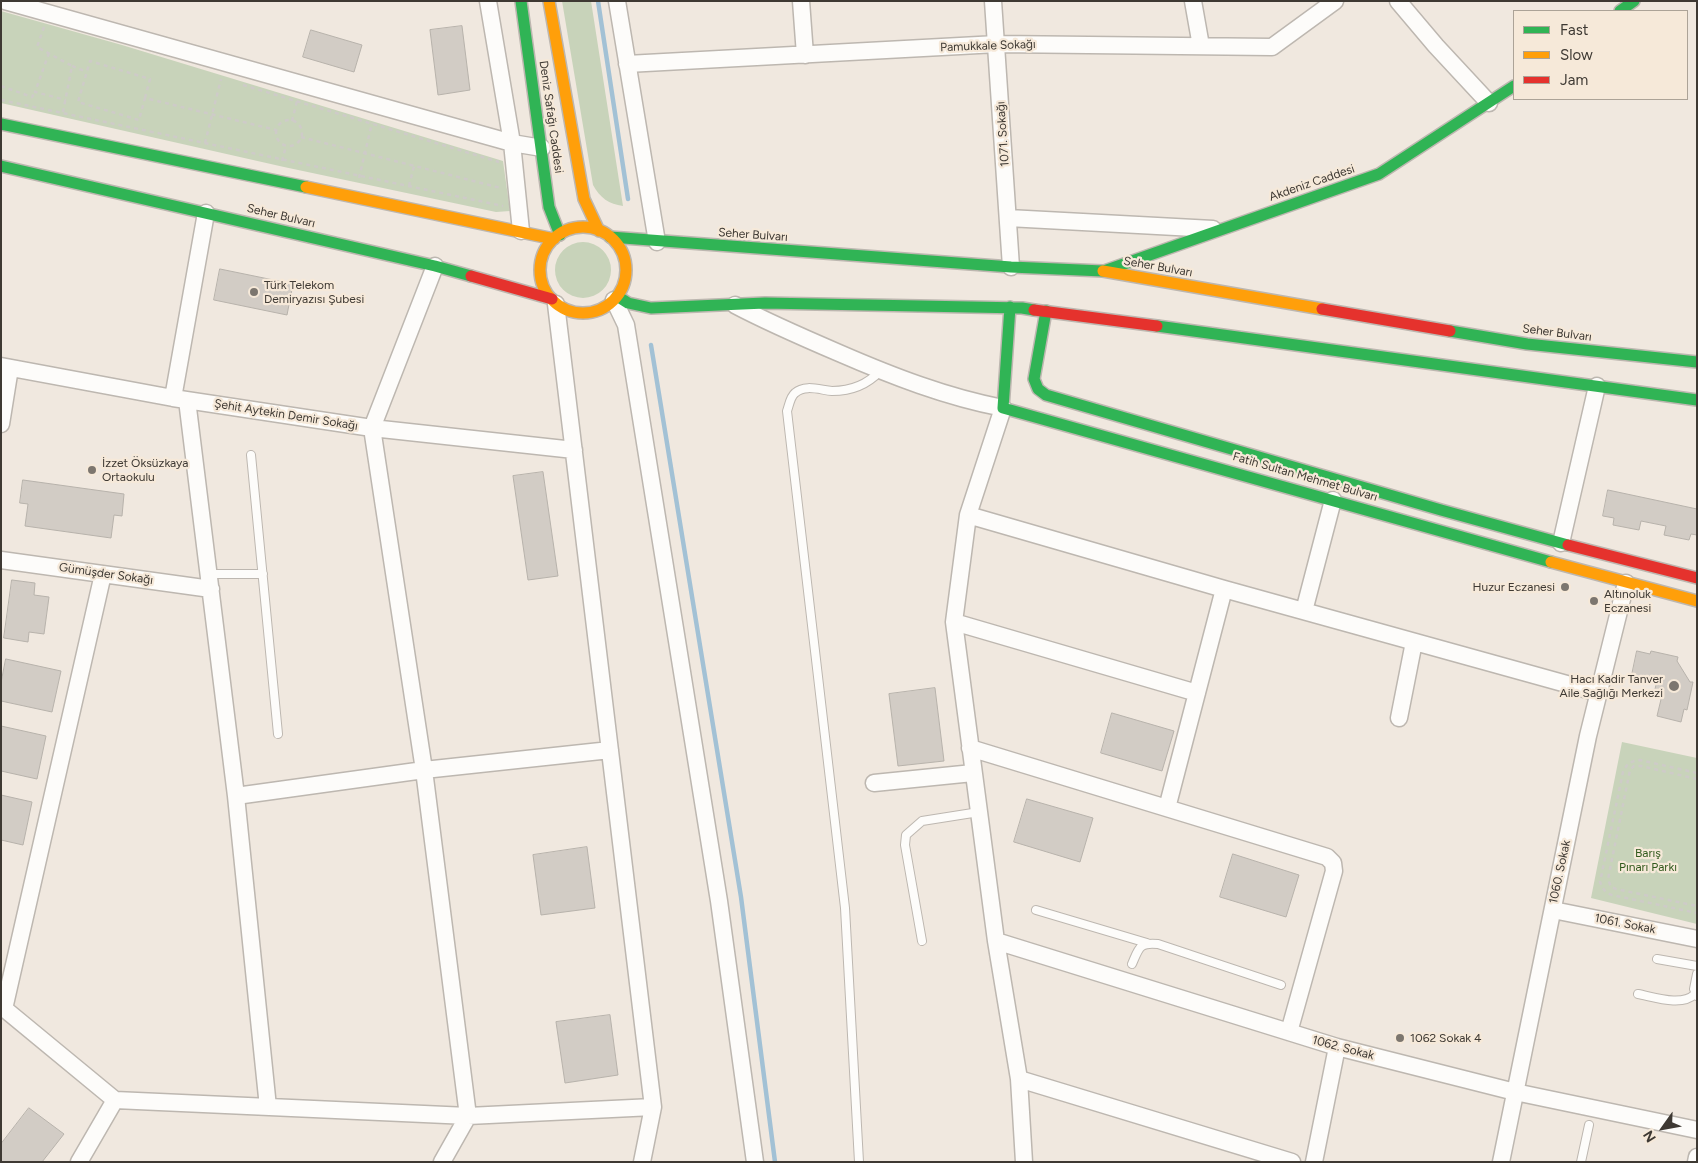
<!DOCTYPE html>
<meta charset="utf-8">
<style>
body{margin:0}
#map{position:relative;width:1698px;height:1163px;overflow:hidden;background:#f0e8df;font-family:Figtree,sans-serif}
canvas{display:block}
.frame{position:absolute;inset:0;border:2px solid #3e3933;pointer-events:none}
.legend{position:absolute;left:1513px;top:10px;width:175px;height:90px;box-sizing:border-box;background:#f6e9d9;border:1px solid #aca397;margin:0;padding:6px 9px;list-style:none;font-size:15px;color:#3e3933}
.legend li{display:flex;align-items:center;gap:10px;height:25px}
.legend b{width:25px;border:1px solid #aca397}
.north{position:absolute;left:1638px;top:1103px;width:50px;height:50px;-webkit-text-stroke:4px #f6e9d9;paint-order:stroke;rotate:238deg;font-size:14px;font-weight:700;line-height:20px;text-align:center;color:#3e3933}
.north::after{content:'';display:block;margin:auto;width:18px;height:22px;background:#3e3933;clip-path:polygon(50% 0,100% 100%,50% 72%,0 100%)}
</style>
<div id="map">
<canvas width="1698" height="1163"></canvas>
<div class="frame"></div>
<ul class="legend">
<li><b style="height:6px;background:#30b455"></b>Fast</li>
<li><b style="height:6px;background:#ff9f0a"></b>Slow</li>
<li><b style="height:6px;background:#e5322d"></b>Jam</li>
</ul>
<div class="north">N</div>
</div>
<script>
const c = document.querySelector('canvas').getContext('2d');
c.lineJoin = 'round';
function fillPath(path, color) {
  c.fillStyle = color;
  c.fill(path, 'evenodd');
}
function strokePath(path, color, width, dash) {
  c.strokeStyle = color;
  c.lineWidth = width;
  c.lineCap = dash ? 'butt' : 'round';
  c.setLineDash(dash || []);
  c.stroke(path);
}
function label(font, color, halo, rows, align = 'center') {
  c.font = font + ' Figtree,sans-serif';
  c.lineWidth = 4.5;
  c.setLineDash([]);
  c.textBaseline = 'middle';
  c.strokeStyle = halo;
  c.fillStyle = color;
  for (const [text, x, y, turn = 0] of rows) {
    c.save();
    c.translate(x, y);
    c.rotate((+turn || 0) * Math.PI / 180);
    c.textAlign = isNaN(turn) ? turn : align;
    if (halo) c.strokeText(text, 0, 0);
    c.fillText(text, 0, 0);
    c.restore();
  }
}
fillPath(new Path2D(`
 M562 1H591L623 206C609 204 600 198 593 185Z
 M1 11 122 45 503 161 510 211 496 212 284 167 1 103Z
 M555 270a28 28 0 1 1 56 0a28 28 0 1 1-56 0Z
 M1622 742 1697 758V924L1591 898Z`), '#c8d3ba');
strokePath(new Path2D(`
 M598 1 628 199
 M651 345 741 897 775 1162`), '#a2c1d5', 4.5);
const building = new Path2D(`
 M462 26 470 90 438 95 430 30Z
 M311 30 362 45 354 72 303 57Z
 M220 269 293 284 287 315 214 300Z
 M543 472 558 576 528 580 513 476Z
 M23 480 124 494 122 516 114 515 111 538 25 526 28 504 20 503Z
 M1608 490 1697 509V535L1691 534 1689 540 1664 535 1666 526 1641 521 1639 530 1613 525 1614 518 1603 516Z
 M12 580 35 583 34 595 49 597 44 634 29 632 28 642 4 638Z
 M1637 651 1650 654 1651 651 1678 657 1677 661 1690 682H1693L1687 710 1684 709 1681 722 1657 716 1663 691 1655 689 1657 681 1632 675Z
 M6 659 61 671 52 712 1 701V683Z
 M935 688 944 761 898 766 889 694Z
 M1112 713 1174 731 1162 771 1101 753Z
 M1 726 46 736 37 779 1 771Z
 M1 795 32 802 23 845 1 840Z
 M1027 799 1093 818 1080 862 1014 842Z
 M587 847 595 908 541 915 533 855Z
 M1233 854 1299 875 1286 917 1220 897Z
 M610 1015 618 1075 565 1083 556 1022Z
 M29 1108 64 1134 42 1162H1V1144Z`);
fillPath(building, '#d2ccc5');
strokePath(building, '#b7b2ab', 1);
const lane = new Path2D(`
 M251 455 278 734
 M209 574H263
 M1036 910 1147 943
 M922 941 905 845 906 835 922 821 979 812
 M1657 959 1697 966
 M1132 964C1139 948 1139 942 1158 944L1281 985
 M1697 974 1694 989 1697 996
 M1638 994C1654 997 1682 1007 1695 994
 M859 1162 845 908 787 411C789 406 790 397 795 393 805 384 820 390 832 391 852 391 867 385 880 371
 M1581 1162 1589 1125`);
const street = new Path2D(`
 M5 1 512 143 542 148
 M488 1 512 143 521 231
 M617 1 657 242
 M801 1 805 55
 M993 1 1011 267
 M1193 1 1201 46
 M1398 1 1436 46 1489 103
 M627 64 997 44 1272 47 1335 1
 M1008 218 1213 229
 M435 266 372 428 424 770 468 1116 442 1162
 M614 300 626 325 719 901 755 1162
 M556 304 653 1107 642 1162
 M735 305C769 323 804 338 839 353 892 376 946 397 1003 408L968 515 954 622 996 941 1019 1079 1024 1162
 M1 366 173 398 372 428 574 450
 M173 398 206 213
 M187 400 236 796 268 1107
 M1 424 10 368
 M968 515 1224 589 1599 693
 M1561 543 1597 386
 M1 560 211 589
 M1304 611 1333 500
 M954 622 1197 693
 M1399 718 1414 642
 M970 748 1327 857 1333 863 1334 871 1289 1032
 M874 783 973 773
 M236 796 424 770 610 750
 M1167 808 1224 589
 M1553 910 1697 939
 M996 941 1337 1047 1515 1092 1697 1130
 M1 1006 115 1100 468 1116 653 1107
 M4 1009 103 574
 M1019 1079 1292 1162
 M79 1162 115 1100
 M1314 1162 1337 1047
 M1501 1162 1588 736 1626 583
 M1696 1162 1697 1157`);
const fast = new Path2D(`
 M521 1 549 207 560 235
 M1620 11 1634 1
 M1 124 306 187
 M1 166 435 266 471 276
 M610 237 1011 267 1103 271
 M1104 271 1379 174 1514 86
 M617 296 628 303 651 308 765 303 1022 308 1034 310
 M1010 307 1003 408 1551 562
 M1046 311 1034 379 1038 389 1046 395 1441 510 1568 545
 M1157 326 1697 400
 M1450 331 1527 344 1697 362`);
const slow = new Path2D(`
 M549 1 584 199 599 231
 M306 187 554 239
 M540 270a43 43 0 1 1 86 0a43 43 0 1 1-86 0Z
 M1103 271 1322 309
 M1551 562 1697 601`);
const jam = new Path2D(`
 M471 276 552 299
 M1322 309 1450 331
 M1034 310 1157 326
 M1568 545 1697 578`);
strokePath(lane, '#bdb7b0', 10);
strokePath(street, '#bdb7b0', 19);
strokePath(fast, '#bdb7b0', 14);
strokePath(slow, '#bdb7b0', 14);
strokePath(jam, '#bdb7b0', 14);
strokePath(new Path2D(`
 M44 27 37 47 72 66 63 112
 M49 53 35 92 66 100
 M72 66 87 72
 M243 85 499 162
 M1 86 32 97 35 92
 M145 98 150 79 90 61 78 102 139 120 145 98 276 130
 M1 100 503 206
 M276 133a13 13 0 1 1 26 0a13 13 0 1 1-26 0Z
 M292 121 297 101
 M301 137 501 188
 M205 143 221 79
 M282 161 286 146
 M359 178 372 123
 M409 186 414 166
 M1697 773 1640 760C1631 761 1627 763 1623 772L1600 882C1603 889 1605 893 1612 895L1697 913
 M1697 779 1641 766H1634L1630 770 1608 879 1611 887 1616 889 1697 906`), '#cecbc8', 2.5, [4, 4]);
strokePath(lane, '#fdfcfa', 8);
strokePath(street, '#fdfcfa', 16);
strokePath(fast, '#30b455', 11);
strokePath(slow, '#ff9f0a', 11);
strokePath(jam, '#e5322d', 11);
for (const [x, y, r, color] of [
 [254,292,5,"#7c766f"],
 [92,470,5,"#7c766f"],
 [1565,587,5,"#7c766f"],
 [1594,601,5,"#7c766f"],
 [1674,686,6,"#7c766f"],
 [1400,1038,5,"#7c766f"]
]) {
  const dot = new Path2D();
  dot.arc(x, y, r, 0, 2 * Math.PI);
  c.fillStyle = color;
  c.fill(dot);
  strokePath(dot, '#f6e9d9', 2);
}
label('12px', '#3e3933', '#f6e9d9', [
 ["Pamukkale Sokağı",988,46,-2],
 ["Deniz Safağı Caddesi",551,117,82],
 ["1071. Sokağı",1003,134,-94],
 ["Akdeniz Caddesi",1312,183,-19],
 ["Seher Bulvarı",281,216,13],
 ["Seher Bulvarı",753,235,4],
 ["Seher Bulvarı",1158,267,10],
 ["Seher Bulvarı",1557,333,7],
 ["Şehit Aytekin Demir Sokağı",286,415,9],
 ["Fatih Sultan Mehmet Bulvarı",1305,477,16],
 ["Gümüşder Sokağı",106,574,8],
 ["1060. Sokak",1560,872,-78],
 ["1061. Sokak",1625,924,11],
 ["1062. Sokak",1343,1048,15]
]);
label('12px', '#3e3933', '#f6e9d9', [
 ["Türk Telekom",264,285],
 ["Demiryazısı Şubesi",264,299],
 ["İzzet Öksüzkaya",102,463],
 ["Ortaokulu",102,477],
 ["Huzur Eczanesi",1555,587,"right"],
 ["Altınoluk",1604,594],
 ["Eczanesi",1604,608],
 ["Hacı Kadir Tanver",1663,679,"right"],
 ["Aile Sağlığı Merkezi",1663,693,"right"],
 ["1062 Sokak 4",1410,1038]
], 'left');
label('12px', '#325a1d', '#f6e9d9', [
 ["Barış",1648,853],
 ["Pınarı Parkı",1648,867]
]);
</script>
